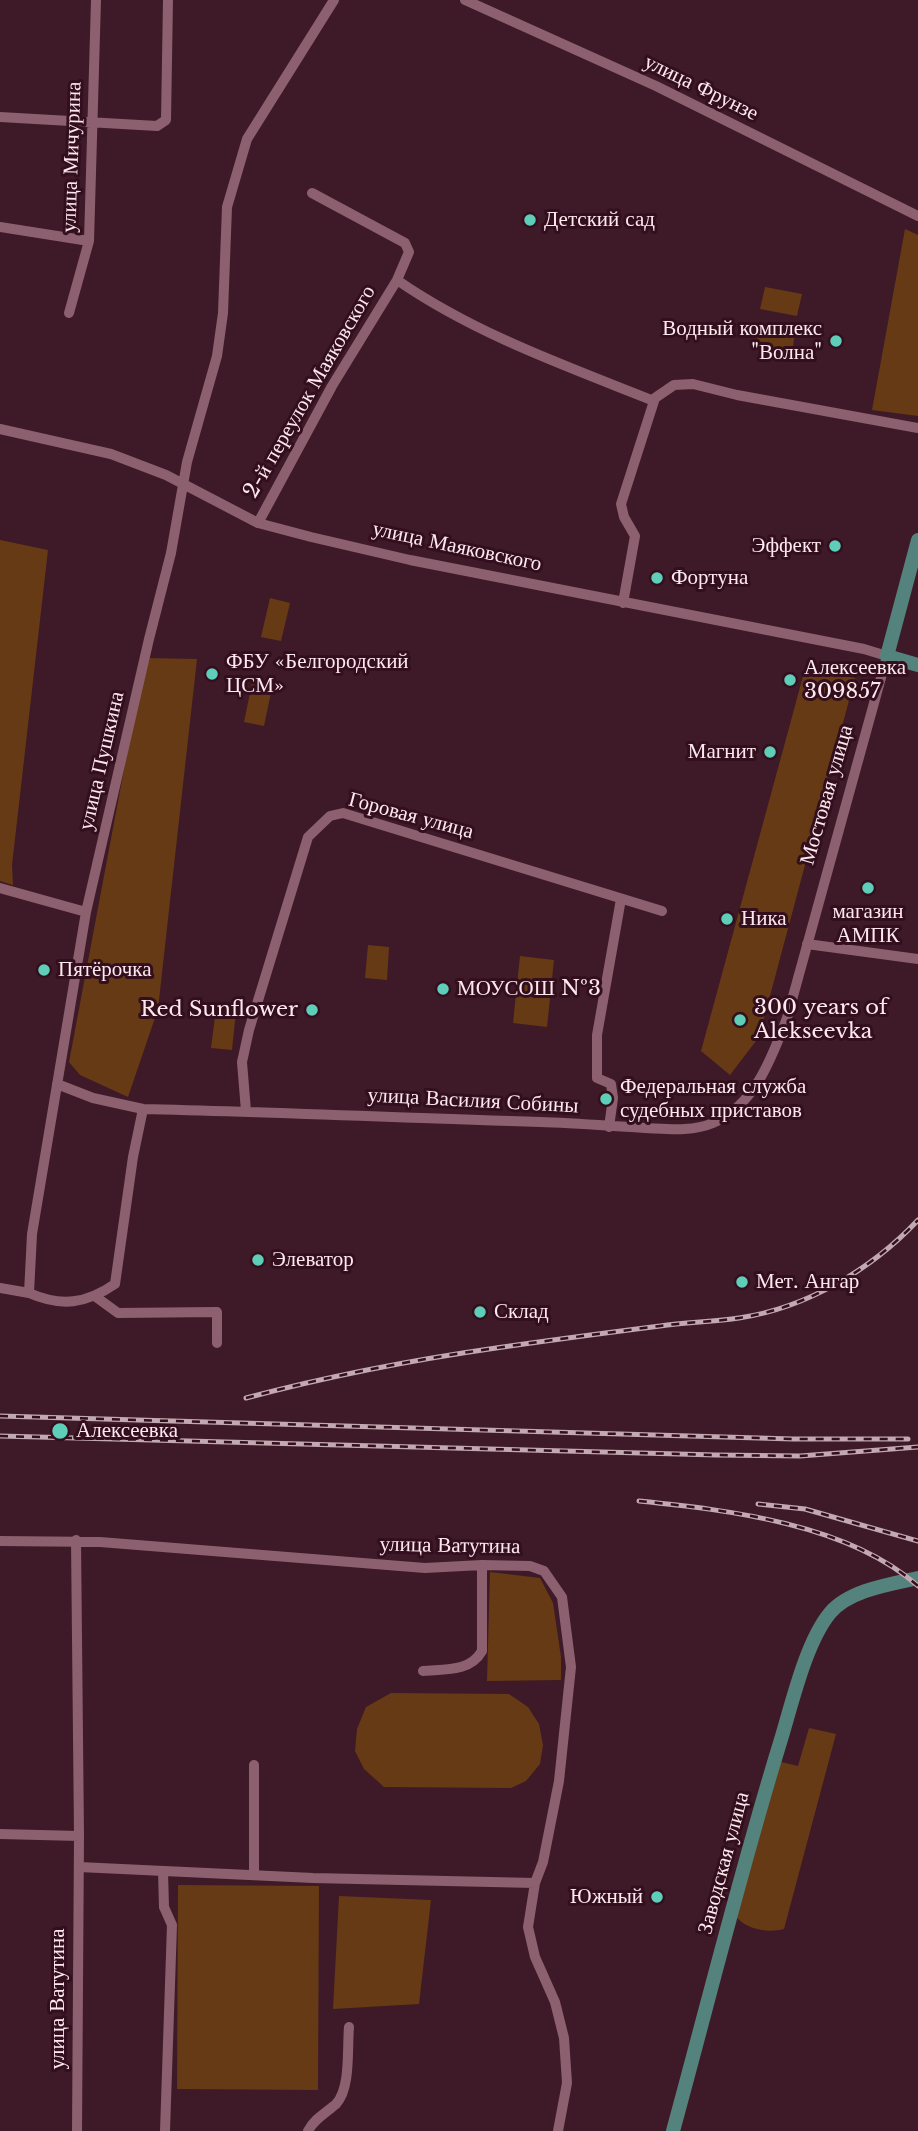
<!DOCTYPE html>
<meta charset="utf-8">
<style>
body{margin:0}
canvas{display:block;background:#3e1927}
</style>
<canvas width="918" height="2131"></canvas>
<script>
const c = document.querySelector('canvas').getContext('2d');
c.lineJoin = 'round';
function fillPath(path, color) {
  c.fillStyle = color;
  c.fill(path, 'evenodd');
}
function strokePath(path, color, width, dash) {
  c.strokeStyle = color;
  c.lineWidth = width;
  c.lineCap = dash ? 'butt' : 'round';
  c.setLineDash(dash || []);
  c.stroke(path);
}
function label(font, color, halo, rows, align = 'center') {
  c.font = font + ' "Libre Baskerville",serif';
  c.lineWidth = 6;
  c.setLineDash([]);
  c.textBaseline = 'middle';
  c.strokeStyle = halo;
  c.fillStyle = color;
  for (const [text, x, y, turn = 0] of rows) {
    c.save();
    c.translate(x, y);
    c.rotate((+turn || 0) * Math.PI / 180);
    c.textAlign = isNaN(turn) ? turn : align;
    if (halo) c.strokeText(text, 0, 0);
    c.fillText(text, 0, 0);
    c.restore();
  }
}
fillPath(new Path2D(`
 M905 229 918 235V416L872 410Z
 M765 287 802 294 797 316 760 309Z
 M759 328 795 334 791 357 755 350Z
 M0 540 48 550 12 865 13 885 0 881Z
 M270 598 290 603 281 641 261 637Z
 M145 658 197 659 158 1009 128 1097 80 1075 69 1062Z
 M805 669 855 678 759 1037 730 1075 701 1051Z
 M252 683 272 688 264 726 244 722Z
 M368 945 389 947 387 980 365 978Z
 M520 956 554 960 547 1027 513 1023Z
 M216 1009 236 1011 232 1050 211 1048Z
 M490 1572 540 1578 553 1603 561 1657V1680L487 1681Z
 M391 1693 509 1694 528 1707 539 1724 543 1745 540 1764 526 1781 511 1788 384 1787 364 1769 355 1751 357 1729 366 1707Z
 M809 1728 836 1734 784 1929C768 1933 748 1930 736 1917L781 1762 798 1766Z
 M178 1885 319 1886 318 2090 177 2089Z
 M339 1896 431 1900 419 2004 333 2009Z`), '#653a14');
strokePath(new Path2D(`
 M465 0 656 86 918 216
 M0 117 157 126 166 120 168 0
 M0 227 89 241
 M397 280C475 334 566 366 654 401
 M69 313 89 241 96 0
 M0 429 111 454 166 475 258 523 311 537 410 560 864 649 887 656 787 1018C772 1057 755 1105 713 1123 692 1132 668 1129 645 1128 610 1126 575 1123 540 1122 407 1118 275 1112 143 1109L93 1098 57 1084
 M258 523 332 386 397 280 409 252 405 243 312 193
 M623 603 635 536 624 517 621 504 655 398 674 385 693 384 737 395 918 428
 M0 888 86 912
 M807 944 918 959
 M143 1109 133 1157 115 1284C86 1304 61 1307 29 1293L32 1234 86 912 149 639 171 553 187 462 217 356 223 313 227 207 247 139 334 0
 M246 1111 242 1062 249 1030 308 837 330 816 343 813 662 911
 M609 1127 613 1098 611 1084 597 1078V1035L621 899
 M0 1288 29 1293
 M96 1297 118 1313 217 1312V1343
 M76 1540 79 1836 77 2131
 M0 1541 100 1542 425 1568 482 1565 530 1566 544 1571 562 1597 571 1667 559 1781 543 1862 535 1883 528 1927 535 1957 555 2002 564 2038 567 2083 558 2131
 M423 1671C445 1669 470 1672 482 1651V1565
 M254 1765V1875
 M0 1834 79 1836
 M79 1867 313 1878 535 1883
 M163 1871 164 1907 172 1925 165 2131
 M308 2131C314 2119 326 2113 336 2104 351 2088 347 2049 349 2027`), '#8c606e', 10);
strokePath(new Path2D(`
 M918 540 887 656 918 665
 M673 2131C708 2003 740 1873 779 1746 791 1708 805 1643 830 1613 849 1590 891 1584 918 1578`), '#54837e', 14);
const rail = new Path2D(`
 M246 1398C329 1376 412 1360 496 1348 551 1340 605 1333 660 1326 686 1322 713 1322 739 1318 807 1308 872 1269 918 1220
 M0 1416 793 1439H908
 M0 1436 716 1455 800 1456 918 1447
 M639 1501C729 1510 848 1524 918 1586
 M758 1504 805 1509 918 1541`);
strokePath(rail, '#c2a8b0', 5);
strokePath(rail, '#330f1d', 2.5, [8]);
for (const [x, y, r, color] of [
 [530,220,7,"#5eceb8"],
 [836,341,7,"#5eceb8"],
 [835,546,7,"#5eceb8"],
 [657,578,7,"#5eceb8"],
 [212,674,7,"#5eceb8"],
 [790,680,7,"#5eceb8"],
 [770,752,7,"#5eceb8"],
 [868,888,7,"#5eceb8"],
 [727,919,7,"#5eceb8"],
 [44,970,7,"#5eceb8"],
 [443,989,7,"#5eceb8"],
 [312,1010,7,"#5eceb8"],
 [740,1020,7,"#5eceb8"],
 [606,1099,7,"#5eceb8"],
 [258,1260,7,"#5eceb8"],
 [742,1282,7,"#5eceb8"],
 [480,1312,7,"#5eceb8"],
 [60,1431,9,"#5eceb8"],
 [657,1897,7,"#5eceb8"]
]) {
  const dot = new Path2D();
  dot.arc(x, y, r, 0, 2 * Math.PI);
  c.fillStyle = color;
  c.fill(dot);
  strokePath(dot, '#330f1d', 2.5);
}
label('21px', '#fde8ee', '#330f1d', [
 ["улица Фрунзе",701,88,26],
 ["улица Мичурина",72,157,-88],
 ["2-й переулок Маяковского",310,392,-60],
 ["улица Маяковского",457,547,12],
 ["улица Пушкина",102,761,-77],
 ["Мостовая улица",827,795,-74],
 ["Горовая улица",411,816,15],
 ["улица Василия Собины",473,1101,3],
 ["улица Ватутина",450,1546,1],
 ["Заводская улица",724,1863,-75],
 ["улица Ватутина",58,1999,-90]
]);
label('21px', '#fde8ee', '#330f1d', [
 ["Детский сад",544,220],
 ["Водный комплекс",822,329,"right"],
 ["\"Волна\"",822,353,"right"],
 ["Эффект",821,546,"right"],
 ["Фортуна",671,578],
 ["ФБУ «Белгородский",226,662],
 ["ЦСМ»",226,686],
 ["Алексеевка",804,668],
 ["309857",804,692],
 ["Магнит",756,752,"right"],
 ["магазин",868,912,"center"],
 ["АМПК",868,936,"center"],
 ["Ника",741,919],
 ["Пятёрочка",58,970],
 ["МОУСОШ №3",457,989],
 ["300 years of",754,1008],
 ["Alekseevka",754,1032],
 ["Red Sunflower",298,1010,"right"],
 ["Федеральная служба",620,1087],
 ["судебных приставов",620,1111],
 ["Элеватор",272,1260],
 ["Мет. Ангар",756,1282],
 ["Склад",494,1312],
 ["Алексеевка",76,1431],
 ["Южный",643,1897,"right"]
], 'left');
</script>
